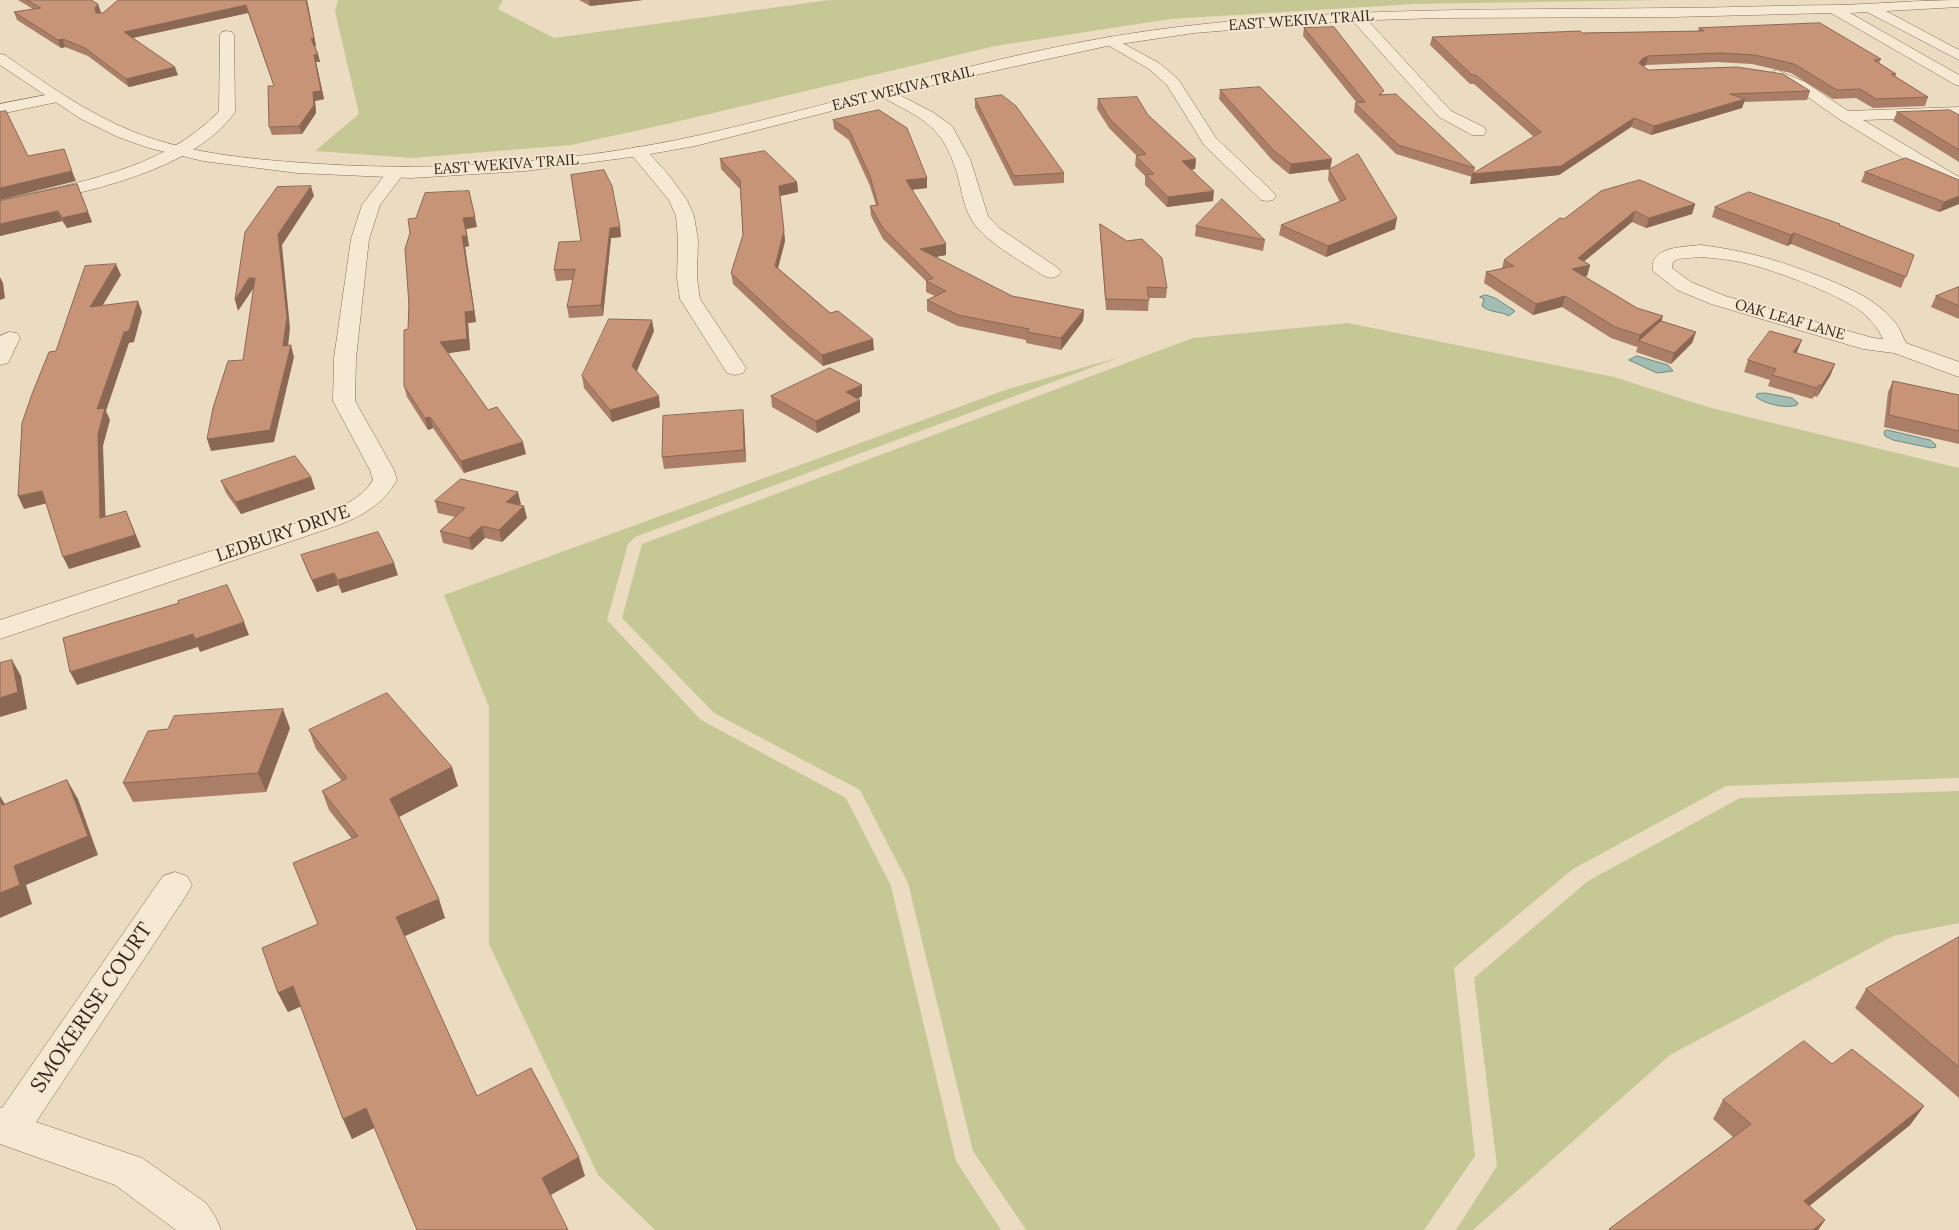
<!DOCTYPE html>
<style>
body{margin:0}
canvas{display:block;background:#ebdbc0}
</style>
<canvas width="1959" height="1230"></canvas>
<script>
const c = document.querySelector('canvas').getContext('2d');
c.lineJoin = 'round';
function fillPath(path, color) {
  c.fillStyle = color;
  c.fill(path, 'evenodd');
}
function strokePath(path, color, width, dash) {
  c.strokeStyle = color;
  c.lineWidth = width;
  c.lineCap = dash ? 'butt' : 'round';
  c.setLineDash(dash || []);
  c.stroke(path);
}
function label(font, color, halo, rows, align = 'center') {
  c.font = font + ' Lora,serif';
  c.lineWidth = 4;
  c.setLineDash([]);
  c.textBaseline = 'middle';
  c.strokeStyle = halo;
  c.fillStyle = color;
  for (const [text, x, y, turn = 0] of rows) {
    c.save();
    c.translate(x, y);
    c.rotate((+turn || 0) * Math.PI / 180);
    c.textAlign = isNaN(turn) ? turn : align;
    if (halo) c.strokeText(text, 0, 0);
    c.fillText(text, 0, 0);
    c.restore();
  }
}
fillPath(new Path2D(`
 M338 0H503L498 9 554 38 829 0H1661L1414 4 1170 19 995 46 667 124 571 145 412 158 315 151 359 114 335 11Z
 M1348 323 1614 377 1711 408 1959 468V778L1726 786 1573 869 1454 968 1475 1156 1424 1230H1026L973 1151 908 883 860 790 714 713 622 618 642 544 1193 338Z
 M1120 357 635 537 628 544 607 620 701 720 846 798 891 886 956 1161 1001 1230H655L598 1175 489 944V707L444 595 1008 389Z
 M1959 791V923L1893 936 1670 1055 1473 1230H1456L1497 1166 1474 978 1588 881 1740 798Z`), '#c5c895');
const water = new Path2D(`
 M1486 295 1495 298 1515 311 1509 316C1501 311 1490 313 1482 306L1484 299 1480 297Z
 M1637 356 1668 365 1673 371 1657 373 1629 360Z
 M1765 393 1792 398 1798 403 1797 405C1786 409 1765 404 1756 397L1757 394Z
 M1887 430 1930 440 1935 444 1936 447 1931 448 1893 440 1885 436 1884 432Z`);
fillPath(water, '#a3bdb4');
strokePath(water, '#6b8a80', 1);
const minor = new Path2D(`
 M1356 12 1361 13 1451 111 1484 127 1486 131 1484 135H1472L1439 117 1351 19 1349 16Z
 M227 31 232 32 234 35 235 112C191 175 71 195 0 210V200C75 183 164 170 219 111L220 35 222 32Z
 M1111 37 1159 63 1178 79 1216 138 1273 192 1276 196 1273 200 1267 201 1261 200 1204 145 1167 85 1149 69 1106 44 1104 41 1106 38Z
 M1777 70 1805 82 1848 111 1959 107V117L1863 120 1959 177V190L1953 189 1839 119 1795 88 1772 78 1769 75 1772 72Z
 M888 89 934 113 952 126 970 159 988 216 999 228 1058 268 1061 272 1058 276 1051 278 1044 276C1023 262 981 240 970 217 963 204 961 187 957 173 942 125 924 120 882 97L880 94 882 91Z
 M56 93 62 95 64 98 62 101 0 114V104Z
 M638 147 644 148 668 174 687 200 694 216 698 240 697 278 700 299 746 368 743 373 735 375 727 373 680 299 677 278 678 240 676 216 669 200 629 152 632 148Z
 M396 167 402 168 405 172 380 205 369 239 356 358 355 401 394 470 397 480C383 504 364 515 339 525L0 639V620L321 515C340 507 362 499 373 480L370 470 333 401 334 358 351 239 362 205 390 168Z
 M1701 245C1749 251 1784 262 1829 280 1853 290 1876 300 1893 320 1899 326 1902 335 1906 343L1959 362V377L1894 353 1863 349 1711 304 1677 290 1653 271C1648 246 1685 247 1701 245ZM1701 257C1712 258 1724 259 1735 261 1765 266 1839 294 1862 312 1871 320 1878 328 1883 339L1873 338 1725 296 1691 282 1672 268 1673 262 1678 259Z
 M9 332 17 333 20 338 8 363 0 365V336Z
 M175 872 187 876 192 885 187 894 36 1122 142 1158 206 1203 215 1216 221 1230H176L115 1185 0 1144V1108H2L163 876Z`);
const tertiary = new Path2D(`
 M1959 0V7L1886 11 1959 50V60L1867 12 1850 13 1959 75V86L1954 84 1831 13 1673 17 1439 18 1343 21 1194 33 1107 46 953 80 695 146 639 156 525 171 411 178 297 173 203 161 149 148 118 137 81 119 0 65V54L5 55C46 84 87 113 134 132 192 155 259 160 321 164 445 172 578 162 700 135 859 99 1016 46 1178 27 1342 7 1505 10 1669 8 1726 8 1783 5 1839 5 1879 4 1919 0 1959 0Z`);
strokePath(minor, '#836d59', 1);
strokePath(tertiary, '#836d59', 1);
fillPath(minor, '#f6e9d3');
fillPath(tertiary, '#f6e9d3');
fillPath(new Path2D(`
 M18 0H91L101 12 100 13H103L118 0H307L316 46H315L320 62H316L324 99 315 101 316 113 302 134 272 135 269 127 274 86 248 13 133 38 178 75 129 87 88 56 65 47 61 48 17 20 14 12 33 9Z
 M579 0H643L590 6Z
 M1304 28 1383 95 1475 168 1474 173 1534 137 1474 84H1470L1430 45 1432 37 1582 33 1698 31 1699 28 1881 59 1879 63 1896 74 1895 76 1928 97 1925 106 1873 108 1856 98 1833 99 1791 73 1752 64 1717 62 1646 65 1643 66 1648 70 1810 91 1807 100 1744 102 1742 108 1651 135 1631 127 1559 175 1470 184 1472 177 1396 154 1354 112 1355 103H1357L1303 36Z
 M1220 90 1332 159 1330 169 1289 174 1272 160 1219 99Z
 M975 99 1064 173V183L1014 186 975 108Z
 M1098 99 1148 115 1196 159 1195 169 1191 170 1213 201 1167 207 1145 185V176L1135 166 1136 156H1137L1109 128 1097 109Z
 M1897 112 1959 115V162L1893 121Z
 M833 120 927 178V188L912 190 946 255 935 257 1012 296 1084 310 1083 321 1061 350 1026 343V340L958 326 927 311V300L935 296 926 292V281L883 239 871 216 870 206 876 205 870 186 849 140 834 129Z
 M720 159 797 182 798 192 780 196 785 241 778 268 874 350 823 366 789 337 733 284 731 273 743 235 740 189 721 169Z
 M1329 170 1395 229 1326 257 1279 235 1281 225 1340 202 1328 180Z
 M1865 172 1959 180V204L1939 212 1861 182Z
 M77 184 92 222 67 228 62 221 0 236V201Z
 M1695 204 1692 214 1646 228 1632 222 1584 261 1590 265 1587 276H1584L1637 308 1662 321 1696 332 1692 343 1671 364 1636 352 1638 346 1637 347 1611 338 1562 307 1533 315 1484 283 1486 272 1502 268 1504 260 1564 219Z
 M1715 207 1840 225 1914 255 1901 288 1791 244 1787 246 1712 217Z
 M1100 224 1167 288 1166 298H1149L1148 311 1106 310 1100 234Z
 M1196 226 1265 240 1263 251 1195 236Z
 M477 227 466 229 469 246 465 247 476 322 468 323 470 350 448 353 488 410 526 454 464 473 433 428 428 430 407 397 404 386 408 329 410 233Z
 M620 227 621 237 611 238 603 316 569 318 567 307 573 280 556 281 554 270 581 241Z
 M1959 287V319L1931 307 1936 296Z
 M654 331 637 371 660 407 612 422 584 388 582 376Z
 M1797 352 1796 353 1835 364 1830 376 1817 397 1814 396 1812 399 1768 386 1770 380 1744 372 1748 360Z
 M1893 381 1959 395V444L1884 427 1888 392Z
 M862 385V396L858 399 860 412 817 433 772 407 771 396Z
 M744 421 746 462 664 469 662 457Z
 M311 477 315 489 241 514 226 493 221 481Z
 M435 501 521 504 519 505 527 518 502 542 485 538 472 550 443 543 440 531 455 517 438 513Z
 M301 555 398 575 342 593 338 585 317 592 306 568Z
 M290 728 266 792 133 802 123 783Z
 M309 730 458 786 399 817 445 918 404 936 477 1096 585 1176 551 1195 374 1128 352 1139 343 1119 301 1006 288 1012 278 993 318 924 352 839 329 810 322 791 342 781 316 749Z
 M1959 937V1098L1855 1008 1866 989Z
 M1832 1064 1924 1106 1910 1125 1809 1206 1825 1220 1818 1230H1609L1733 1137 1713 1119 1723 1100Z`), '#ab7f67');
fillPath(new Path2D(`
 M306 0H307L316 46 313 47 311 39Z
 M589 0H643L590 6Z
 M98 4 101 12 98 15 96 13 95 8Z
 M246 5 248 13 127 39 124 32Z
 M63 39 65 47 61 48 58 40Z
 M318 54 320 62H316L324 99 315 101 316 113 302 134 299 126 314 55Z
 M1648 56 1646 65 1640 68 1639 63 1642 59Z
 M175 67 178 75 129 87 126 79Z
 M1745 99 1742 108 1651 135 1654 126Z
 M1634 118 1631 127 1559 175 1470 184 1472 174Z
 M1196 159 1195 169 1181 171 1182 161Z
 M1332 159 1330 169 1289 174 1291 164Z
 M72 171 76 181 0 200V188Z
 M927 178V188L906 190V180Z
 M797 182 798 192 780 196 779 186Z
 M77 184 92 222 67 228 62 218Z
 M311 186 314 196 282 245 290 328 287 357 283 346 278 234Z
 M1214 191 1213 201 1167 207 1168 197Z
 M1959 196V204L1939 212 1944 202Z
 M1695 204 1692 214 1646 228 1649 218Z
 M58 211 62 221 0 236V224Z
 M1635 211 1632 222 1576 268 1590 265 1587 276 1569 280 1572 269 1578 258Z
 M475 217 477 227 466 229 469 246 465 247 476 322 468 323 470 350 443 354 440 342 465 312 462 236 463 218Z
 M1397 218 1395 229 1326 257 1328 246Z
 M620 227 621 237 611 238 603 316 601 305 610 228Z
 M784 231 785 241 776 276 775 266Z
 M1794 233 1791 244 1787 246 1791 235Z
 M946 244V255L921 260 920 249Z
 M116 264 121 275 95 318 90 307Z
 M0 277 3 283 5 298 0 300Z
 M249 278H255L259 288 253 289 238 311 235 300Z
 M1565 296 1562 307 1533 315 1536 304Z
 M138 301 142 312 134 342 129 343 106 411 110 420 103 446 106 530 100 518 97 409 124 332Z
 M1084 310 1083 321 1061 350V338Z
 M1663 316 1660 327 1639 341 1637 347 1640 335Z
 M652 320 654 331 634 377 632 366Z
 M1696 332 1692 343 1671 364 1674 353Z
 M873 339 874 350 823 366 822 355Z
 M1802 340 1797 352 1789 364 1793 352Z
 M291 345 294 357 274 442 211 451 207 439Z
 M1835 364 1830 376 1817 397 1822 385Z
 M862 385V396L847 404 846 392Z
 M1819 385 1814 396 1812 399 1817 388Z
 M659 396 660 407 612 422 610 410Z
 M860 400V412L817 433 816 421Z
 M743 410 744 421 746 462 744 450Z
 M430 417 433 428 428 430 425 418Z
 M523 442 526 454 464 473 461 461Z
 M311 477 315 489 241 514 236 502Z
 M42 491 48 503 24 509 18 496Z
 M518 492 521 504 509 514 506 502Z
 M524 506 527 518 502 542 499 530Z
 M126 511 141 547 69 569 63 557Z
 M482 526 485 538 472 550 469 538Z
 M394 563 398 575 342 593 338 580Z
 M334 573 338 585 317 592 312 580Z
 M244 622 249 635 200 652 195 639Z
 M193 634 198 647 77 685 70 672Z
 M12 660 21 676 27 709 0 717V698Z
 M283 709 290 728 266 792 258 773Z
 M452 767 458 786 397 818 390 799Z
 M67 780 78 799 98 855 26 885 32 904 0 918V893L14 866Z
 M0 796 9 811 2 805 0 799Z
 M439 899 445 918 403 937 396 917Z
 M293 986 302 1006 288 1012 278 993Z
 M1924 1106 1910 1125 1792 1220 1804 1201Z
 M366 1108 374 1128 352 1139 343 1119Z
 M579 1157 585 1176 548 1196 542 1178Z
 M1825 1220 1818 1230H1813Z`), '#8b6854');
const building = new Path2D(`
 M27 0H91L98 4 95 8 96 13H103L118 0H306L314 38 311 39 318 54 314 55 321 91 313 92 314 105 299 126 269 127 268 86H274L246 5 124 32 175 67 126 79 85 48 63 39 58 40 14 12 40 8Z
 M1820 23 1881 59 1874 60 1896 74H1891L1928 97 1876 99 1860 89 1837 90 1794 64 1755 55 1720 53 1648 56 1642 59 1639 63 1648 70 1737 67 1783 74 1810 91 1730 94 1745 99 1654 126 1634 118 1561 166 1472 174 1541 132 1476 75H1472L1432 37 1580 31 1582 33 1704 31 1699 28Z
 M1334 27 1384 91 1379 95 1396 94 1475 168 1398 145 1355 103 1365 102 1304 28Z
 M1260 87 1332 159 1291 164 1273 150 1220 90Z
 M1002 95 1016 106 1064 173 1014 176 975 99Z
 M1137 97 1148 115 1196 159 1182 161 1214 191 1168 197 1146 175 1154 174 1136 156 1146 154 1109 118 1098 99Z
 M879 110 907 128 927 178 906 180 946 244 920 249 1012 296 1084 310 1061 338 1027 332 1029 329 958 315 927 300 946 291 926 281 933 278 883 228 870 206 878 205 870 176 849 130 833 120Z
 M1950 110 1959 115V150L1897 112Z
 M6 111 28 156 64 149 72 171 0 188V112Z
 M765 151 797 182 779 186 784 231 775 266 830 313 838 311 873 339 822 355 788 326 731 273 743 235 740 180 720 159Z
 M1358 154 1397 218 1328 246 1281 225 1346 199 1329 170Z
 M1906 158 1959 180V196L1944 202 1865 172Z
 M604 170 612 186 620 227 610 228 601 305 567 307 575 269 554 270 559 242 581 241 571 175Z
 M1640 180 1695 204 1649 218 1635 211 1578 258 1590 265 1572 269 1637 308 1663 316 1640 335 1615 327 1565 296 1536 304 1486 272 1514 266 1504 260 1560 218 1564 219 1601 191Z
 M77 184 88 212 62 218 58 211 0 224V201Z
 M311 186 278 234 287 317 283 346 291 345 270 430 207 439 213 408 228 361 243 360 255 278H249L235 300 245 232 277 187Z
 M469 191 475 217 463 218 467 236H462L474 311 465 312 467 339 440 342 488 410 497 407 523 442 461 461 430 417 425 418 404 386V330L408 329 409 305 405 249 410 233 408 219 416 218 425 193Z
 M1749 192 1840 224 1839 225 1914 255 1906 277 1794 233 1791 235 1715 207Z
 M1222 199 1265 240 1196 226Z
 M1100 224 1127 241 1142 239 1162 258 1167 288 1147 287 1149 300 1106 299Z
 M116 264 90 307 138 301 129 331 124 332 97 409 105 408 98 434 100 518 126 511 135 535 63 557 42 491 18 496 22 423 32 394 49 352 56 351 85 266Z
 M1959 287V306L1936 296Z
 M609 319 652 320 632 366 659 396 610 410 582 376Z
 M1661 321 1696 332 1674 353 1639 341Z
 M1770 331 1802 340 1793 352 1835 364 1822 385H1819L1817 388 1772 375 1776 369 1748 360Z
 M830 368 862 385 846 392 860 400 816 421 771 396Z
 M1893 381 1959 395V431L1889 415Z
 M743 410 744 450 662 457 663 416Z
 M295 456 311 477 236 502 221 481Z
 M461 479 518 492 506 502 524 506 499 530 482 526 469 538 440 531 465 508 435 501Z
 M378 532 394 563 338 580 334 573 312 580 301 555Z
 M227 585 244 622 195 639 193 634 70 672 63 638 179 603 178 601Z
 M12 660 18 692 0 698V663Z
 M387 693 452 767 390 799 439 899 396 917 477 1096 531 1068 579 1157 542 1178 568 1230H417L366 1108 343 1119 293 986 278 993 262 948 318 924 293 863 358 836 322 791 347 778 309 730Z
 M283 709 258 773 123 783 148 731 168 729 174 716Z
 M67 780 88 836 14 866 20 885 0 893V799L2 805Z
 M1959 937V1067L1866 989Z
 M1804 1041 1832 1064 1852 1049 1924 1106 1804 1201 1825 1220 1813 1230H1610L1609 1229 1751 1124 1723 1100Z`);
fillPath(building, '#c79478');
strokePath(building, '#8b6854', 1);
label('15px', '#33261d', '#f3e6cf', [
 ["EAST WEKIVA TRAIL",1301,21,-4],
 ["EAST WEKIVA TRAIL",903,89,-14],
 ["EAST WEKIVA TRAIL",506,165,-4],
 ["OAK LEAF LANE",1790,320,16]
]);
label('18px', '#33261d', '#f3e6cf', [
 ["LEDBURY DRIVE",283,534,-19]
]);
label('21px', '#33261d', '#f3e6cf', [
 ["SMOKERISE COURT",92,1008,-56]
]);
</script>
